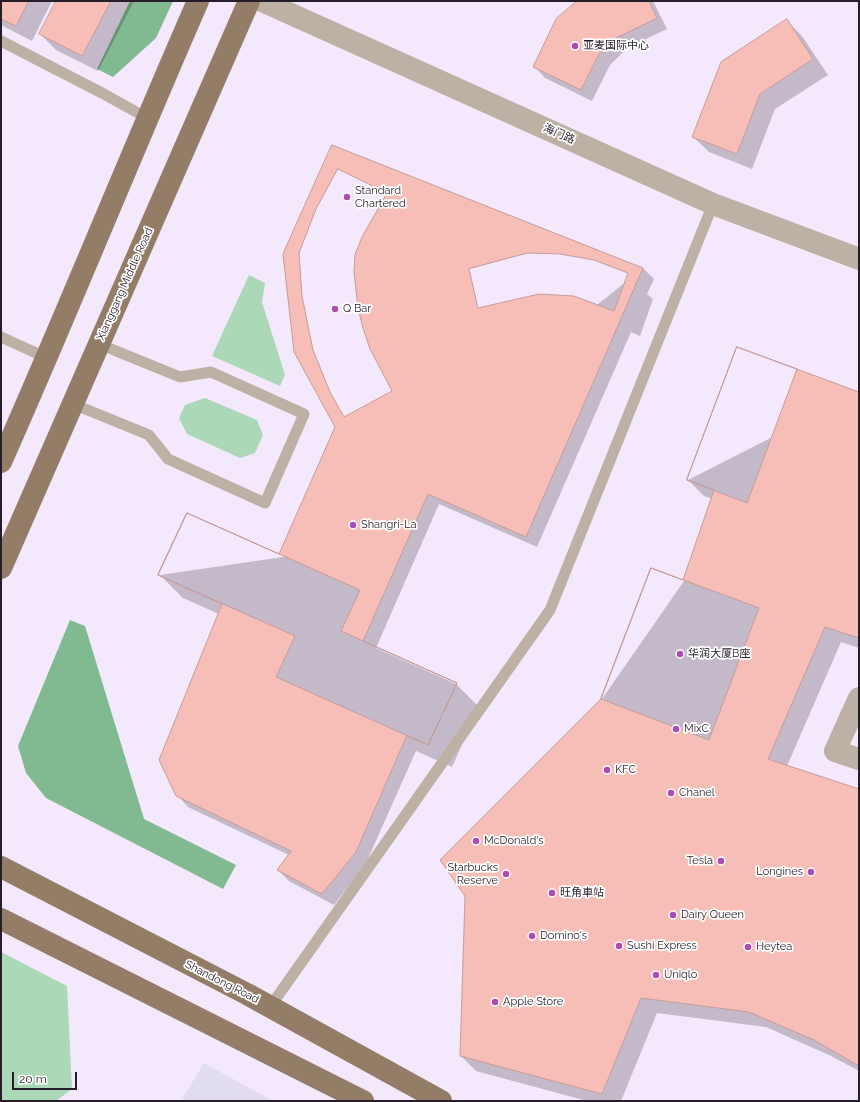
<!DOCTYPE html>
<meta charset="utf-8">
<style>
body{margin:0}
#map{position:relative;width:860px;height:1102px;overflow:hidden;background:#f4e8fc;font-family:Raleway,sans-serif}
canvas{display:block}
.frame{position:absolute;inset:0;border:2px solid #251d29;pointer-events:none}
.scale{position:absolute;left:12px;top:1072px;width:65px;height:18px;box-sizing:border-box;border:2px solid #251d29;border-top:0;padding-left:5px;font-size:12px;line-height:14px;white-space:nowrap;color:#251d29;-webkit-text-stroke:3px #fff;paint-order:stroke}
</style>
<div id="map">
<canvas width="860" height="1102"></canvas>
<div class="frame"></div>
<div class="scale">20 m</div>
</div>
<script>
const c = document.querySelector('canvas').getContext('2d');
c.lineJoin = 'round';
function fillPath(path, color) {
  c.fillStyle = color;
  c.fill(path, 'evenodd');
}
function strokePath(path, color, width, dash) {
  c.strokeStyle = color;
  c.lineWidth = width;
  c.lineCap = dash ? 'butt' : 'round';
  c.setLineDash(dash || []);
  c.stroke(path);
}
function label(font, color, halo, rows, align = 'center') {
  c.font = font + ' Raleway,"Noto Sans SC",sans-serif';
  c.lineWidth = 3.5;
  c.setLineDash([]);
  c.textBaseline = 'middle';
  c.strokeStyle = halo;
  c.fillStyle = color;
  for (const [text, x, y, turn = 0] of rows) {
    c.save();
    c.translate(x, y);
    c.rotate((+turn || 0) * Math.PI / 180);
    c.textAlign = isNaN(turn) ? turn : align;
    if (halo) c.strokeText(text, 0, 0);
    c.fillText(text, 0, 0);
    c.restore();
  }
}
fillPath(new Path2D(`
 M204 1063 273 1101H181Z`), '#e1dcf2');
fillPath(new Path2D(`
 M249 275 265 283 262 302 285 375 280 386 212 356Z
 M205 398 257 420 263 435 255 453 240 458 187 434 179 418 185 405Z
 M1 952 67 986 72 1089 56 1101H1Z`), '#abd8b7');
fillPath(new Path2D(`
 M130 1H173L156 38 113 77 97 69Z
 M70 620 85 626 144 819 236 865 223 889 46 798 26 773 18 746Z`), '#81b991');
fillPath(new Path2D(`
 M1 1H52L32 41 1 25Z
 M57 1H134L98 71 56 50 40 34Z
 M579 1H653L667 29 627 48 610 65 592 101 545 78 534 66Z
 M787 21 802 36 828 75 775 109 752 169 709 152 693 137Z
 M643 268 654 279 647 294 653 299 640 336 631 332 537 547 439 504 376 648 456 684 479 707 452 767 416 751 366 863 334 905 289 881 278 870 289 855 188 807 177 795 219 614 183 598 160 575 283 557Z
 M859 393V648L841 642 787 766 859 790V1071L831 1056 766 1027 657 1013 621 1101H587L476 1071 461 1056 602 699 684 581 712 499 704 496 688 480Z`), '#0003');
const building = new Path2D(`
 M1 1H29L16 26 1 19Z
 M56 1H111L82 56 39 34Z
 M577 1H649L657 18 616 38 599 54 581 90 533 67 556 19Z
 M787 19 813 59 760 94 737 154 692 137 721 62Z
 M332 145 643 268 526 537 428 494 363 641 457 683 428 745 407 735 356 852 322 894 277 870 291 851 176 796 159 760 222 604 158 575 187 513 279 554 335 427 294 352 283 254Z
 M338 169 387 193 362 237 355 255 354 272 358 308 363 328 370 349 392 391 344 417 330 392 313 350 302 296 299 253 316 209Z
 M528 253 560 254 594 260 628 273 614 311 574 296 539 294 478 308 469 269Z
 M737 347 859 392V638L825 627 768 759 859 789V1066L814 1040 749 1012 641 998 602 1094 460 1056 465 896 440 860 601 699 651 568 683 580 714 490 687 480Z
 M737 347 797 369 747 503 687 480Z
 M187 513 360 590 341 631 457 683 428 745 276 677 295 636 158 575Z
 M651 568 759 608 709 740 601 699Z`);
fillPath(building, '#f7beb8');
strokePath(building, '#c49c97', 1);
strokePath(new Path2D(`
 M1 41 102 93 147 118
 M1 337 47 358
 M73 404 149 435 168 459 265 503 304 414 211 372 180 377 99 344
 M270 1007 550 610 713 204`), '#bdb0a4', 11);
strokePath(new Path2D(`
 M262 1 713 204 859 259
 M859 698 835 751 859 759`), '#bdb0a4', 22);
strokePath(new Path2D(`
 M1 462C69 309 131 154 198 1
 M1 568 249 1
 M1 867 247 994 441 1101
 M1 919 363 1101`), '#937d67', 22);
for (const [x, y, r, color] of [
 [575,46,4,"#ad4bb2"],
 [347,197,4,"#ad4bb2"],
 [335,309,4,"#ad4bb2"],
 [353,525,4,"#ad4bb2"],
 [680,654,4,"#ad4bb2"],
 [676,729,4,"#ad4bb2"],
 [607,770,4,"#ad4bb2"],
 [671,793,4,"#ad4bb2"],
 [476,841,4,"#ad4bb2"],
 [721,861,4,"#ad4bb2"],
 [811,872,4,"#ad4bb2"],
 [506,874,4,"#ad4bb2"],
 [552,893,4,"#ad4bb2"],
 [673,915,4,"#ad4bb2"],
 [532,936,4,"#ad4bb2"],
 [619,946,4,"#ad4bb2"],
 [748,947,4,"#ad4bb2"],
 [656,975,4,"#ad4bb2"],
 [495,1002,4,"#ad4bb2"]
]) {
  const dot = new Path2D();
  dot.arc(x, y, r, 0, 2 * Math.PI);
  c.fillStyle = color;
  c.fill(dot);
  strokePath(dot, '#fff', 1.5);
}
label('11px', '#251d29', '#fff', [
 ["亚麦国际中心",583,46],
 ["Standard",355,191],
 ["Chartered",355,204],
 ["Q Bar",343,309],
 ["Shangri-La",361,525],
 ["华润大厦B座",688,654],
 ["MixC",684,729],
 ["KFC",615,770],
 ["Chanel",679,793],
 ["McDonald's",484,841],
 ["Tesla",713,861,"right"],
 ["Starbucks",498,868,"right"],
 ["Reserve",498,881,"right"],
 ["Longines",803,872,"right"],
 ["旺角車站",560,893],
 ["Dairy Queen",681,915],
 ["Domino's",540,936],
 ["Sushi Express",627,946],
 ["Heytea",756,947],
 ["Uniqlo",664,975],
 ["Apple Store",503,1002]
], 'left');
label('11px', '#251d29', '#fff', [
 ["海门路",559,134,24],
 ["Xianggang Middle Road",125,284,-66],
 ["Shandong Road",222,982,27]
]);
</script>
